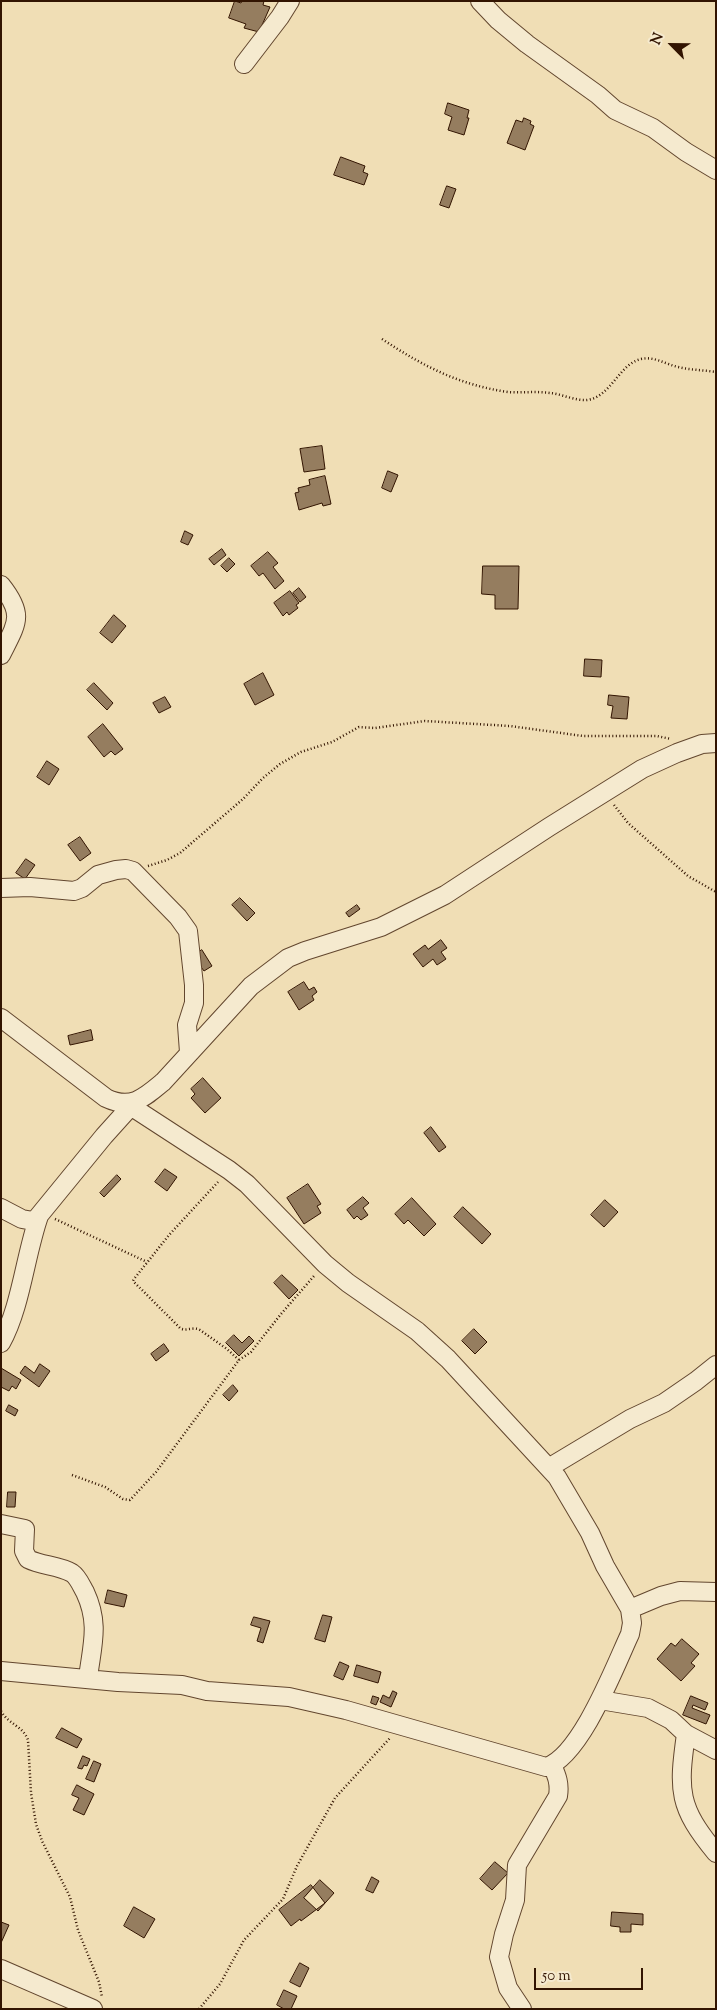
<!DOCTYPE html>
<style>
body{margin:0}
#map{position:relative;width:717px;height:2010px;overflow:hidden;background:#f0deb5;font-family:"Sorts Mill Goudy",serif}
canvas{display:block}
.frame{position:absolute;inset:0;border:2px solid #321401;pointer-events:none}
.north{position:absolute;left:647px;top:20px;width:50px;height:50px;-webkit-text-stroke:4px #f5eacf;paint-order:stroke;rotate:293deg;font-size:14px;font-weight:700;line-height:20px;text-align:center;color:#321401}
.north::after{content:'';display:block;margin:auto;width:18px;height:22px;background:#321401;clip-path:polygon(50% 0,100% 100%,50% 72%,0 100%)}
.scale{position:absolute;left:534px;top:1968px;width:109px;height:22px;box-sizing:border-box;border:2px solid #321401;border-top:0;padding-left:6px;font-size:15px;line-height:18px;white-space:nowrap;color:#321401;-webkit-text-stroke:4px #f5eacf;paint-order:stroke}
</style>
<div id="map">
<canvas width="717" height="2010"></canvas>
<div class="frame"></div>
<div class="north">N</div>
<div class="scale">50 m</div>
</div>
<script>
const c = document.querySelector('canvas').getContext('2d');
c.lineJoin = 'round';
function fillPath(path, color) {
  c.fillStyle = color;
  c.fill(path, 'evenodd');
}
function strokePath(path, color, width, dash) {
  c.strokeStyle = color;
  c.lineWidth = width;
  c.lineCap = dash ? 'butt' : 'round';
  c.setLineDash(dash || []);
  c.stroke(path);
}
const building = new Path2D(`
 M235 1 241 3 242 1H264L263 5 270 7 259 32 244 28 246 24 229 18Z
 M448 103 469 110 467 118H469L464 135 448 130 452 117 445 114Z
 M524 118 531 121 530 124 534 126 525 150 507 143 516 120 522 122Z
 M341 157 365 166 363 172 368 174 364 185 334 175Z
 M447 186 456 189 449 208 440 205Z
 M322 446 325 469 304 472 300 449Z
 M388 471 398 475 391 492 382 488Z
 M325 476 331 504 323 506 322 503 299 510 295 493 299 492 298 488 310 485 309 480Z
 M185 531 193 535 188 545 181 542Z
 M222 549 226 555 214 565 209 559Z
 M268 552 278 563 273 567 284 581 275 589 263 573 259 576 251 566Z
 M229 558 235 564 227 572 221 566Z
 M483 566H519L518 609H495V595L482 594Z
 M299 588 306 597 300 602 293 593Z
 M290 591 299 603 296 605 298 608 289 615 287 612 283 616 274 603Z
 M114 615 126 626 112 643 100 633Z
 M585 659 602 660 601 677 584 676Z
 M263 673 274 695 255 705 244 684Z
 M94 683 113 703 107 710 87 690Z
 M609 695 629 697 627 719 611 718 613 706 608 705Z
 M165 697 171 707 159 713 153 703Z
 M103 724 123 749 115 755 111 751 104 757 88 737Z
 M47 761 59 769 49 785 37 777Z
 M80 837 91 853 80 861 68 845Z
 M26 859 35 865 25 879 16 873Z
 M240 898 255 913 247 921 232 905Z
 M357 905 360 909 349 917 346 913Z
 M441 940 447 948 441 952 446 959 437 965 433 959 423 967 413 954 425 945 428 949Z
 M202 950 212 966 204 971 193 956Z
 M304 982 309 990 314 987 317 992 312 996 314 1000 299 1010 288 992Z
 M91 1030 93 1040 70 1045 68 1036Z
 M203 1078 221 1098 205 1113 191 1098 195 1094 191 1089Z
 M431 1127 446 1147 439 1152 424 1133Z
 M165 1169 177 1177 167 1191 155 1182Z
 M117 1175 121 1179 104 1197 100 1193Z
 M308 1184 321 1204 317 1206 321 1213 304 1224 287 1198Z
 M363 1197 369 1203 363 1208 368 1215 361 1220 357 1216 354 1219 347 1210Z
 M412 1198 436 1224 424 1236 408 1220 404 1224 395 1214Z
 M605 1200 618 1212 604 1227 591 1215Z
 M463 1207 491 1234 482 1244 454 1217Z
 M282 1275 298 1290 289 1299 274 1283Z
 M474 1329 487 1342 475 1354 462 1341Z
 M234 1335 242 1343 249 1336 254 1341 239 1356 226 1343Z
 M164 1344 169 1351 156 1361 151 1354Z
 M40 1364 50 1371 39 1387 20 1373 25 1366 34 1373Z
 M1 1368 21 1380 16 1389 12 1386 9 1391 1 1387Z
 M233 1385 238 1391 229 1401 223 1395Z
 M9 1405 18 1410 15 1416 6 1411Z
 M8 1492H16L15 1507H7Z
 M108 1590 127 1595 124 1607 105 1603Z
 M323 1615 332 1617 325 1642 315 1639Z
 M254 1617 270 1621 263 1643 257 1641 261 1628 251 1625Z
 M682 1639 699 1654 691 1663 695 1666 681 1681 657 1659 671 1643 675 1646Z
 M340 1662 349 1666 343 1680 334 1676Z
 M357 1665 381 1672 378 1683 354 1676Z
 M393 1691 397 1693 391 1707 380 1702 383 1695 389 1698Z
 M373 1696 379 1698 376 1705 371 1703Z
 M691 1696 708 1703 705 1710 693 1705 692 1708 710 1715 706 1724 683 1715Z
 M62 1728 82 1739 77 1748 56 1738Z
 M83 1756 90 1759 87 1766 84 1765 82 1769 78 1768Z
 M94 1761 101 1764 94 1782 86 1779Z
 M77 1785 94 1794 84 1815 73 1810 79 1798 72 1795Z
 M495 1862 508 1873 492 1890 480 1879Z
 M372 1877 379 1881 373 1893 366 1890Z
 M320 1880 334 1893 318 1911 304 1898Z
 M311 1885 325 1903 301 1921 300 1919 291 1926 279 1910Z
 M134 1907 155 1919 144 1938 124 1926Z
 M612 1912 643 1914V1925L631 1924V1932H620V1927L611 1926Z
 M1 1922 9 1925 1 1943Z
 M300 1963 309 1968 300 1987 290 1982Z
 M284 1990 297 1996 291 2009H284L277 2005Z`);
fillPath(building, '#957d5f');
strokePath(building, '#321401', 1);
const minor = new Path2D(`
 M480 1 498 20 527 44 598 95 615 110 653 128 686 152 716 170
 M244 64 280 17 290 1
 M1 585C25 615 17 623 1 655
 M1 888 30 887 74 891 82 888 98 875 116 870 126 869 133 871 178 917 188 931 194 985V1003L187 1025 189 1052
 M1 1018 106 1098C131 1110 144 1098 163 1082L251 986 288 958 305 951 381 927 445 895 549 827 642 769 677 753 702 744 716 743
 M1 1208 22 1219 33 1221 37 1218 104 1136 131 1106
 M1 1343C21 1307 25 1256 39 1216
 M550 1467 630 1419 664 1403 696 1381 716 1365
 M1 1524 25 1529 24 1551 28 1559C42 1566 58 1565 72 1573 78 1577 81 1585 85 1592 100 1624 92 1645 88 1678
 M630 1609 661 1596 680 1591 716 1592
 M1 1671 118 1682 182 1685 207 1691 289 1697 346 1710 546 1767C581 1756 615 1666 630 1634L632 1623 630 1609 605 1566 590 1533 557 1477 448 1359 417 1331 348 1283 325 1264 247 1184 229 1170 126 1103
 M600 1700 648 1708 671 1720 686 1734 716 1750
 M686 1734C678 1791 678 1807 716 1853
 M1 1969 93 2009
 M522 2009 508 1988 499 1957 504 1934 515 1900 517 1865 558 1796C560 1784 557 1776 552 1765`);
strokePath(minor, '#62462e', 20);
strokePath(new Path2D(`
 M382 339C423 366 459 385 508 392 522 393 536 391 550 393 562 394 575 401 587 400 611 397 619 364 641 359 654 356 665 364 678 367 690 370 703 370 716 372
 M614 805 628 823 688 876 716 892
 M148 866 167 860 180 853 243 799 263 778 280 764 301 752 332 742 359 727 375 728 425 721 510 726 583 736H657L671 739
 M55 1219 147 1262
 M239 1360 251 1352 281 1314 314 1276
 M72 1475 105 1487 123 1499 130 1500 156 1472 239 1360 227 1349 200 1330C193 1326 186 1332 180 1328L133 1281 134 1279 169 1235 218 1182
 M1 1711C8 1724 23 1726 28 1740L31 1793 36 1824 42 1841 70 1897 78 1930 99 1982 102 1997
 M199 2009 220 1984 244 1940 283 1899 297 1866 335 1798 390 1738`), '#321401', 2.5, [1, 2.5]);
strokePath(minor, '#f5eacf', 18);
</script>
